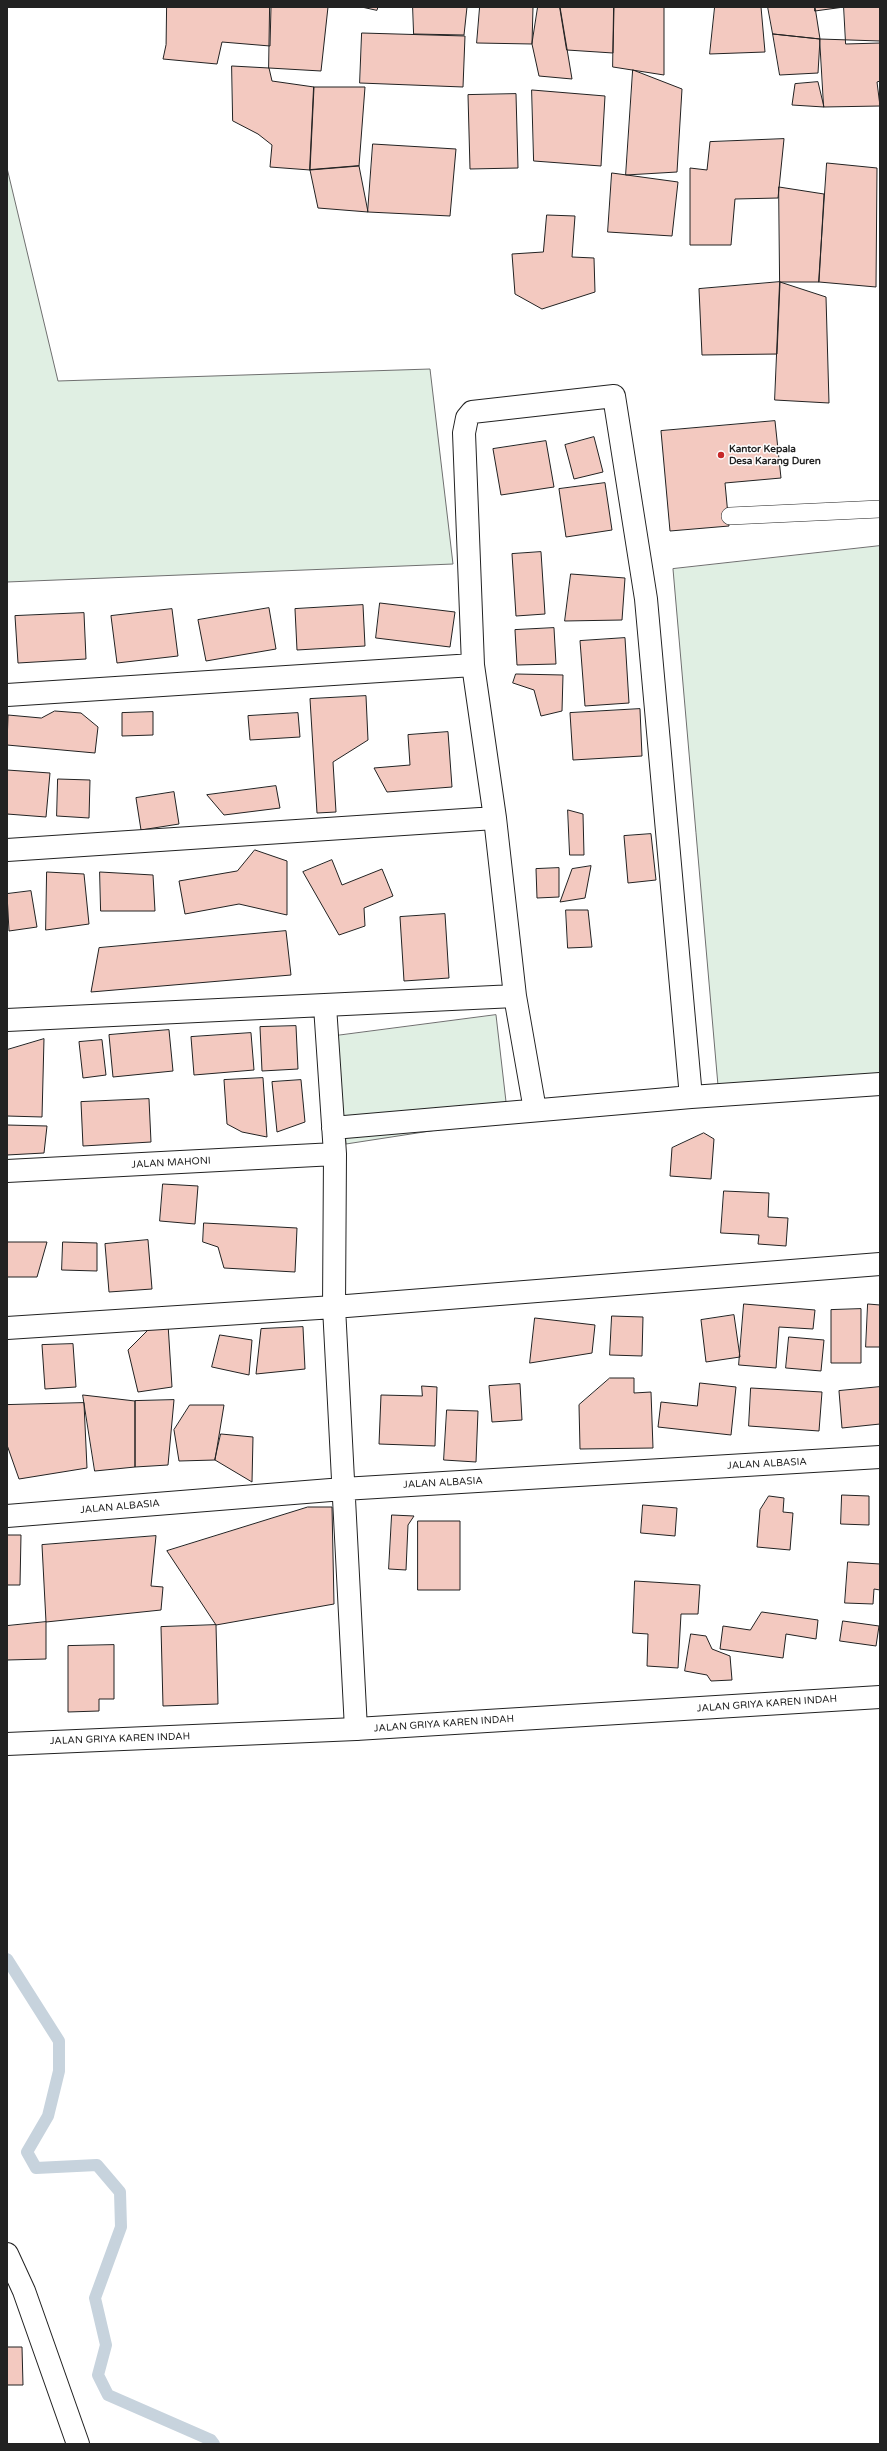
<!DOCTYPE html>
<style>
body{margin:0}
#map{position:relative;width:887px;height:2451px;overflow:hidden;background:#fff;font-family:"Varela Round",sans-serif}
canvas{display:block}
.frame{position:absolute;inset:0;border:8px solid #222;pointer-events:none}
</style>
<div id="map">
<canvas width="887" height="2451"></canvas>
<div class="frame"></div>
</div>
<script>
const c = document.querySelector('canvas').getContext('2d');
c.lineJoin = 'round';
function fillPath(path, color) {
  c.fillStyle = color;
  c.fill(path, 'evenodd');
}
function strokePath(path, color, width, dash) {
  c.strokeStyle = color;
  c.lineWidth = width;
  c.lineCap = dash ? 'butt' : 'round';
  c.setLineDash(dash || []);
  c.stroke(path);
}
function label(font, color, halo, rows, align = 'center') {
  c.font = font + ' "Varela Round",sans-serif';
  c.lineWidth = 3;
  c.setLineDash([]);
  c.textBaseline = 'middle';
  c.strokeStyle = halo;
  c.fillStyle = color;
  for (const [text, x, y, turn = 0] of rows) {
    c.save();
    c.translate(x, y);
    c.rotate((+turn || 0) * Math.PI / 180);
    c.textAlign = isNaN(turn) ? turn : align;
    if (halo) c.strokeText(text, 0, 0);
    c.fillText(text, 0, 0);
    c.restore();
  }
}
const green = new Path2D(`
 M7 168 58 381 430 369 453 564 7 582Z
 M880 546V1087L719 1097 673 569Z
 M496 1015 508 1119 346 1144 335 1036Z`);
fillPath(green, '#e0efe3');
strokePath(green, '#6f6f6f', 1);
strokePath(new Path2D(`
 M7 1959 59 2041V2071L48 2116 27 2152 36 2168 97 2165 120 2192 121 2227 95 2298 106 2345 98 2375 108 2395 211 2440 214 2444`), '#c7d3dd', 12);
const building = new Path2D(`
 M167 7H271L270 46 222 42 217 64 163 59 166 45Z
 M270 7H328L321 71 269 68Z
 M362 7H378L377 10Z
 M413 7H467L464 35 414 34Z
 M480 7H533L532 44 477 43Z
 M538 7H560L572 79 539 76 532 44Z
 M560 7H614L613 53 567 50Z
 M614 7H664V75L613 67Z
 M715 7H761L765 52 710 54Z
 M768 7H815L820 39 773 34Z
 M815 7H844L815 11Z
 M844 7H880V43L846 44Z
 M362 33 465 36 463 87 360 83Z
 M773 34 820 39 818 73 780 75Z
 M820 39 880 41V81L877 82 880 106 824 107Z
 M232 66 269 68 272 81 314 87 310 170 270 167 272 145 258 134 233 121Z
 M633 70 682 89 677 172 626 175Z
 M818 82 824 107 792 105 795 84Z
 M314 87H365L359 166 310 170Z
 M532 90 605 96 601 166 534 161Z
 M516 94 518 168 470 169 468 95Z
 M784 139 778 198 735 199 731 245H690V168L707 170 710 142Z
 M373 144 456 149 450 216 368 212Z
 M827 163 877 168 876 287 819 282Z
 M359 166 368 212 318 208 310 170Z
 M612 173 678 182 672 236 608 232Z
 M779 187 824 194 819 282H780Z
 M547 215 575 216 572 257 594 258 595 292 542 309 515 294 512 254 543 252Z
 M780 282 826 297 829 403 775 400Z
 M780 282 777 354 702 355 699 289Z
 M775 421 781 478 725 483 729 526 670 531 661 431Z
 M594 437 603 472 574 479 565 445Z
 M546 441 554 487 501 495 493 449Z
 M605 483 612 530 566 537 559 489Z
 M541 552 545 614 516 616 512 554Z
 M571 574 625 578 622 620 565 621Z
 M380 603 455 612 450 647 376 638Z
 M363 605 365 646 297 650 295 609Z
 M269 608 276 649 206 661 198 620Z
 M172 609 178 656 117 663 111 616Z
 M84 613 86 659 18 663 15 616Z
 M554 628 556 664 517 665 515 630Z
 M625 638 629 703 585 706 580 641Z
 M516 674 563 675 562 711 541 716 534 690 513 683Z
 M366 696 368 740 333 762 336 812 317 813 310 699Z
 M640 709 642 756 573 760 570 713Z
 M55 711 81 713 98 727 95 753 7 745 8 715 41 718Z
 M153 712V735L122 736V713Z
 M298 713 300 737 250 740 248 716Z
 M448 732 452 787 387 792 374 768 410 765 408 735Z
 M7 770 50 773 46 817 7 814Z
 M58 779 90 780 89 818 57 816Z
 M276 786 280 808 224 815 207 795Z
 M174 792 179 824 141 830 136 798Z
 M568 810 583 814 584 855H570Z
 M651 834 656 880 628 883 624 836Z
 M255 850 287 861V915L239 904 185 914 179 881 237 871Z
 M332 860 342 885 382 869 393 896 364 908 365 926 339 935 303 872Z
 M591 866 585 898 560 902 572 869Z
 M559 868V897L537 898 536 869Z
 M47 872 84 874 89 924 46 930Z
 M100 872 153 875 155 911H101Z
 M31 891 37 927 9 931 7 894Z
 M566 910H588L592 947 568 948Z
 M445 914 449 978 404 981 400 917Z
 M286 931 291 975 91 992 99 948Z
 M296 1026 298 1069 262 1071 260 1027Z
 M169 1030 173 1071 113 1077 109 1035Z
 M251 1033 254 1070 194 1075 191 1037Z
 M44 1039 42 1117 7 1116V1050Z
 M102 1040 106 1075 83 1078 79 1042Z
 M263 1078 267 1137 242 1132 227 1124 224 1080Z
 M301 1080 305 1122 277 1132 272 1082Z
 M149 1099 151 1142 83 1146 81 1102Z
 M7 1125 47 1126 44 1153 7 1155Z
 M704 1133 714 1139 711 1179 670 1176 672 1148Z
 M163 1184 198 1186 195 1224 160 1221Z
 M724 1191 769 1193 768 1217 788 1218 786 1246 758 1244 759 1235 721 1233Z
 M204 1223 297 1228 295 1272 224 1268 218 1247 203 1242Z
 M148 1240 152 1289 109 1292 105 1244Z
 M7 1242H47L37 1277H7Z
 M63 1242 97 1243V1271L62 1270Z
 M744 1304 815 1310 813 1329 779 1327 776 1368 739 1365Z
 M868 1304 880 1305V1347H866Z
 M861 1309V1363H831V1310Z
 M734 1315 740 1357 706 1362 701 1320Z
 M612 1316 643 1317 642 1356 610 1355Z
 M535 1318 595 1325 592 1353 530 1363Z
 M168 1324 172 1387 138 1392 128 1350 150 1328Z
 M303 1327 305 1369 256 1374 261 1329Z
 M220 1335 252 1340 249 1375 212 1367Z
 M789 1337 824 1340 821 1371 786 1368Z
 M73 1344 76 1387 45 1389 42 1345Z
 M610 1378H634V1393L651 1392 653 1448 580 1449 579 1405Z
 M700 1383 736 1387 731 1435 658 1427 661 1402 697 1406Z
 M520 1384 522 1420 492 1422 489 1386Z
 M422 1386 437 1387 435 1446 379 1444 381 1395 422 1396Z
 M880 1387V1424L842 1428 839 1391Z
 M751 1388 822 1392 819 1431 749 1426Z
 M83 1395 135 1401V1467L95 1471Z
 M174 1400 168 1465 135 1467V1401Z
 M84 1403 87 1468 19 1479 7 1445V1405Z
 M190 1405H224L215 1460 179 1461 174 1430Z
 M447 1410 478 1411 476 1462 444 1460Z
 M221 1434 253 1437 252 1482 215 1460Z
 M842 1495 869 1496V1525L841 1524Z
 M769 1496 784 1498 783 1512 793 1513 790 1550 757 1547 760 1510Z
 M643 1505 677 1508 675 1536 641 1533Z
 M308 1507H332L334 1604 216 1625 167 1551Z
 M392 1515 414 1516 408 1525 406 1570 389 1569Z
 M418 1521H460V1590H418Z
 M7 1535H21L20 1585H7Z
 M156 1536 151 1586 163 1587 161 1610 46 1622 42 1545Z
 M848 1562 880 1564V1590L874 1589 873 1604 845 1603Z
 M635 1581 700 1585 698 1614H681L678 1668 647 1666 648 1634 633 1633Z
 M762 1612 818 1620 816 1639 786 1634 783 1658 720 1649 723 1626 750 1630Z
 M843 1621 879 1626 876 1646 840 1641Z
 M46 1622V1659L7 1660V1626Z
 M216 1625 218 1704 163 1706 161 1627Z
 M691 1634 706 1636 712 1649 730 1656 732 1680 711 1681 707 1675 685 1671Z
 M114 1645V1699H99V1711L68 1712V1646Z
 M7 2347H22L23 2385H7Z`);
fillPath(building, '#f3c9c0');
strokePath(building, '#222', 1);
const lane = new Path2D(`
 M730 516 880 509`);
const street = new Path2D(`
 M7 695 473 665
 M7 850 495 818
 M325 1006 335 1154 334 1307 356 1729
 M7 1020 515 996
 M535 1110 515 996 495 818 473 665 464 433 467 418 472 412 614 396 646 599 691 1097
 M333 1128 691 1097 880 1084
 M7 1171 335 1154
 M7 1328 334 1307 880 1264
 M7 1516 343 1489 880 1457
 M7 2254 24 2291 78 2444`);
const secondary = new Path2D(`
 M7 1744 356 1729 880 1697`);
strokePath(lane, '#222', 18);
strokePath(street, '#222', 24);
strokePath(secondary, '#222', 24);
strokePath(lane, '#fff', 17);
strokePath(street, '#fff', 22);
strokePath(secondary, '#fff', 22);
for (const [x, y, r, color] of [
 [721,455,4,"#c62828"]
]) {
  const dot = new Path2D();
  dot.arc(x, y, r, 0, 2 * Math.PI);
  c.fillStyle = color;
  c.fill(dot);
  strokePath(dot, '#fff', 1.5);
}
label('bold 10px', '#222', '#fff', [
 ["Kantor Kepala",729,449],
 ["Desa Karang Duren",729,461]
], 'left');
label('10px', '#222', '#fff', [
 ["JALAN MAHONI",171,1163,-3],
 ["JALAN ALBASIA",767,1464,-3],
 ["JALAN ALBASIA",443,1483,-3],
 ["JALAN ALBASIA",120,1507,-5],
 ["JALAN GRIYA KAREN INDAH",767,1704,-4],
 ["JALAN GRIYA KAREN INDAH",444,1724,-4],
 ["JALAN GRIYA KAREN INDAH",120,1739,-2]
]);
</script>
